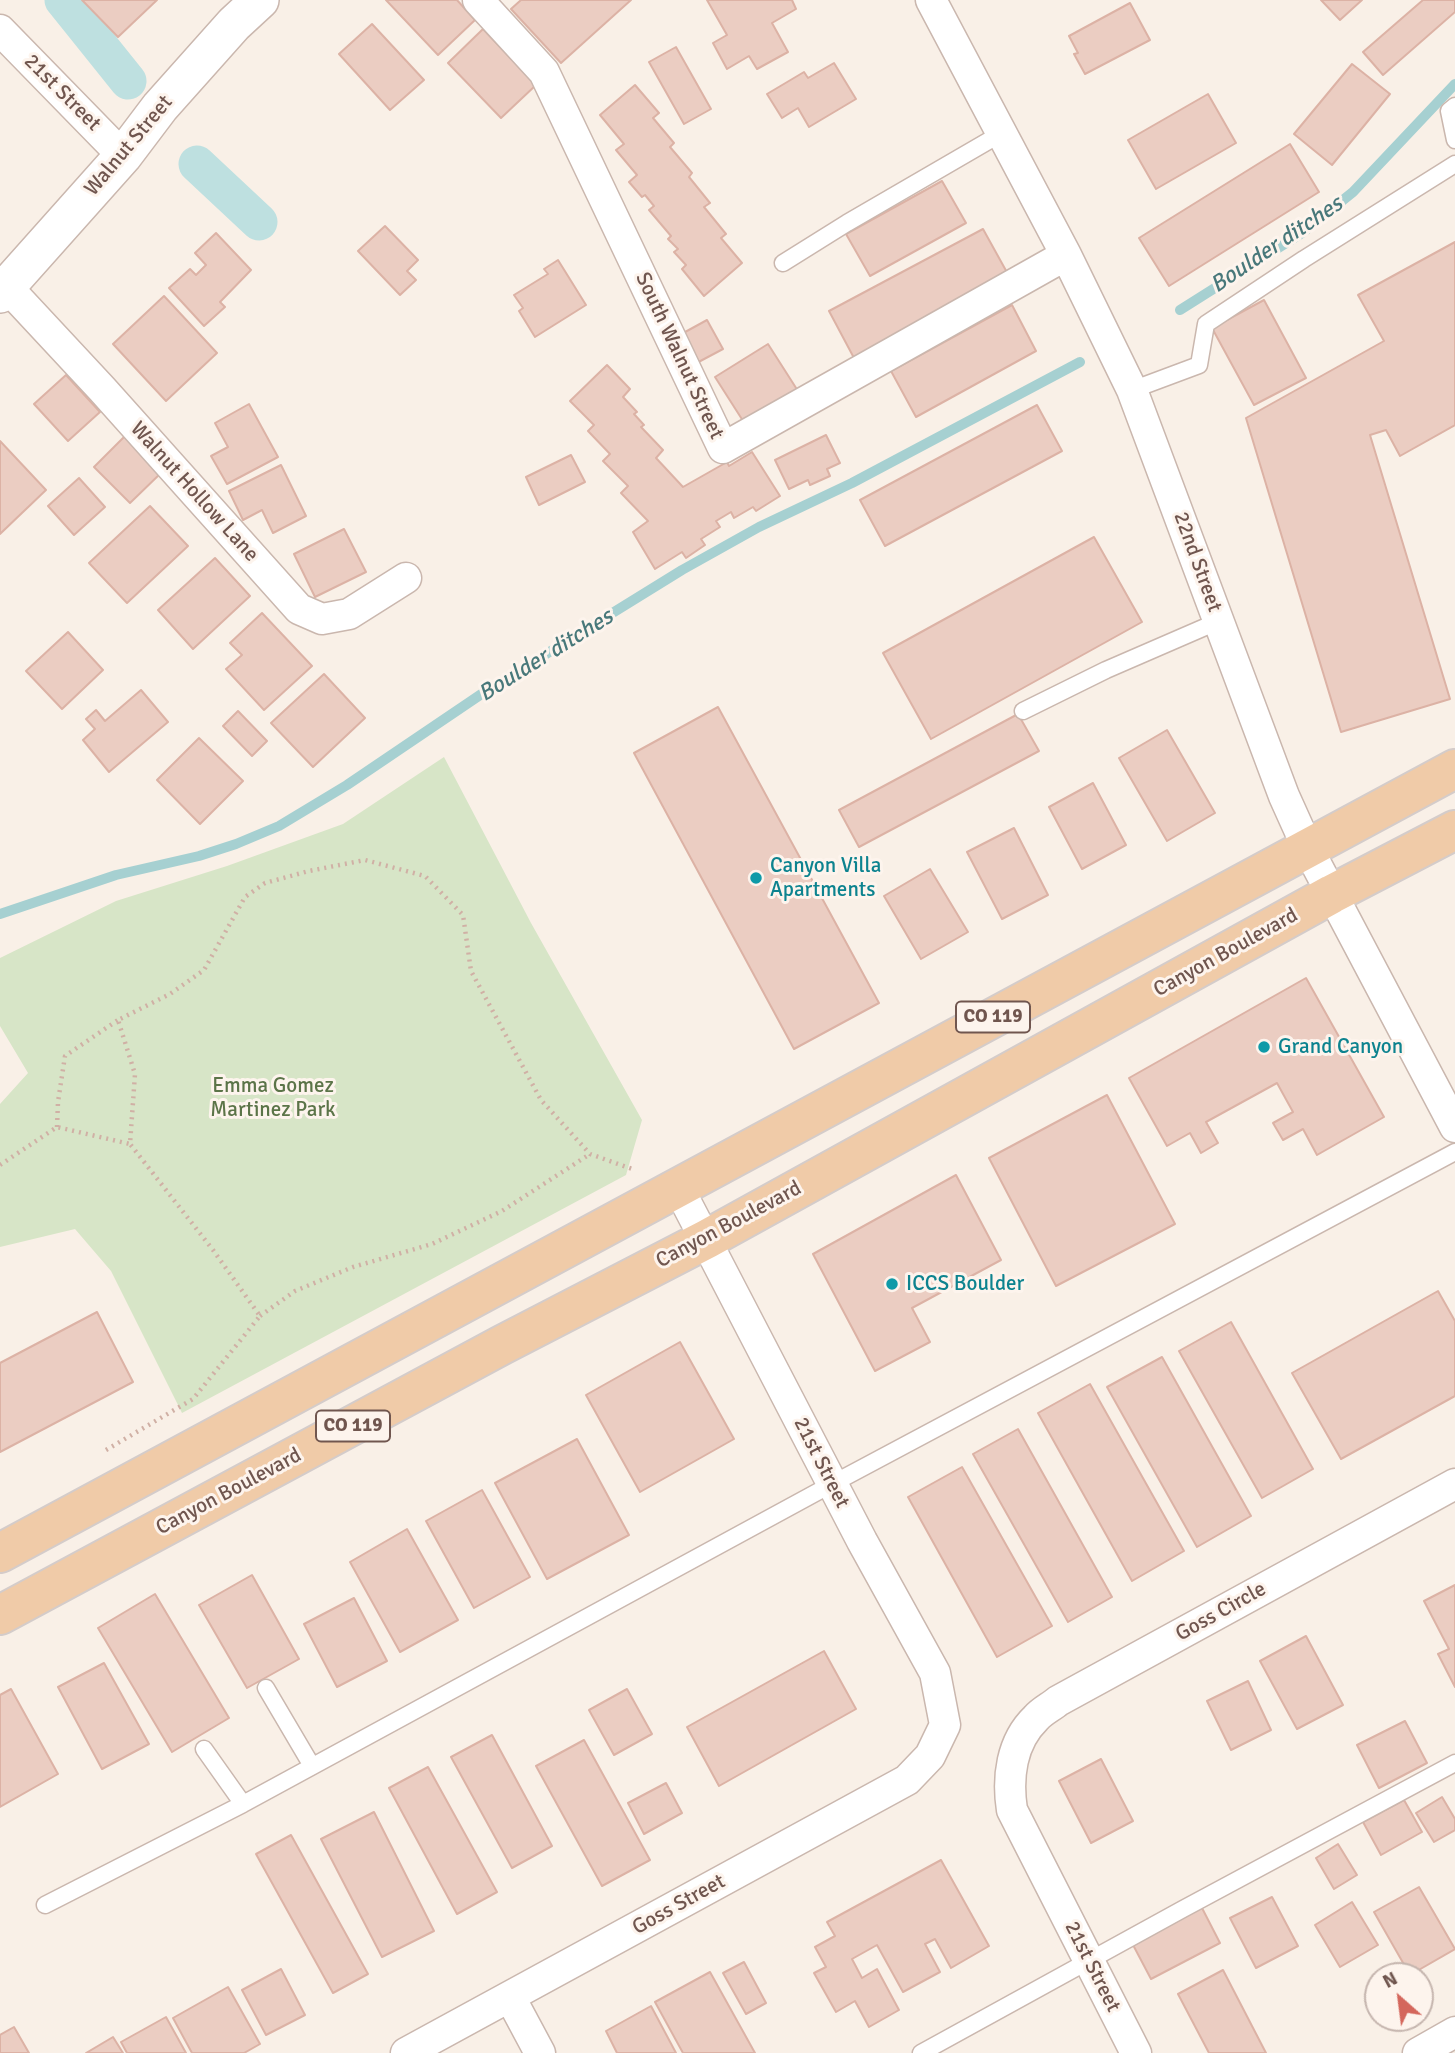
<!DOCTYPE html>
<style>
body{margin:0}
#map{position:relative;width:1455px;height:2053px;overflow:hidden;background:#f9f0e7;font-family:Signika,sans-serif}
canvas{display:block}
.north{position:absolute;left:1364px;top:1962px;width:70px;height:70px;box-sizing:border-box;background:#fdf4ed;border:2px solid #c5b5ae;border-radius:50%;rotate:332deg;font-size:19px;font-weight:700;line-height:28px;text-align:center;color:#70564f}
.north::after{content:'';display:block;margin:auto;width:24px;height:32px;background:#d4675c;clip-path:polygon(50% 0,100% 100%,50% 72%,0 100%)}
</style>
<div id="map">
<canvas width="1455" height="2053"></canvas>
<div class="north">N</div>
</div>
<script>
const c = document.querySelector('canvas').getContext('2d');
c.lineJoin = 'round';
function fillPath(path, color) {
  c.fillStyle = color;
  c.fill(path, 'evenodd');
}
function strokePath(path, color, width, dash) {
  c.strokeStyle = color;
  c.lineWidth = width;
  c.lineCap = dash ? 'butt' : 'round';
  c.setLineDash(dash || []);
  c.stroke(path);
}
function label(font, color, halo, rows, align = 'center') {
  c.font = font + ' Signika,sans-serif';
  c.lineWidth = 6;
  c.setLineDash([]);
  c.textBaseline = 'middle';
  c.strokeStyle = halo;
  c.fillStyle = color;
  for (const [text, x, y, turn = 0] of rows) {
    c.save();
    c.translate(x, y);
    c.rotate((+turn || 0) * Math.PI / 180);
    c.textAlign = isNaN(turn) ? turn : align;
    if (halo) c.strokeText(text, 0, 0);
    c.fillText(text, 0, 0);
    c.restore();
  }
}
fillPath(new Path2D(`
 M444 757 531 923 642 1120 626 1175 182 1413 111 1271 75 1229 0 1247V1104L28 1073 0 1026V958L116 901 227 866 343 824Z`), '#d7e5c7');
strokePath(new Path2D(`
 M1180 310 1302 233 1353 192 1455 84
 M0 914 116 875 199 856 236 844 279 826 347 785 483 693 682 570 759 527 852 483 1080 362`), '#a6d0d1', 10);
strokePath(new Path2D(`
 M63 0 128 81
 M197 164 259 222`), '#bee0e0', 37);
const building = new Path2D(`
 M82 0H157L118 37Z
 M386 0H457L475 20 438 55Z
 M521 0H631L561 63 511 9Z
 M707 0H792L796 9 772 23 788 52 757 69 749 56 727 69 713 43 727 35Z
 M1321 0H1362L1340 20Z
 M1423 0H1455V12L1383 75 1363 52Z
 M1130 3 1150 40 1085 74 1074 54 1078 53 1069 36Z
 M372 24 424 80 390 110 339 54Z
 M483 29 536 85 501 118 448 63Z
 M676 47 711 109 684 124 649 62Z
 M834 63 856 99 809 127 798 108 782 118 767 94 804 72 808 78Z
 M1352 64 1390 94 1332 165 1294 134Z
 M635 85 659 113 653 118 674 143 670 147 692 173 689 177 710 203 704 207 726 234 721 238 742 263 704 296 682 269 686 265 674 252 678 249 668 239 671 236 649 210 654 206 645 195 642 197 629 182 637 175 616 150 624 144 600 115Z
 M1208 94 1236 143 1156 189 1128 140Z
 M1290 144 1319 192 1169 286 1139 238Z
 M942 181 966 223 870 276 846 234Z
 M385 226 418 260 407 271 416 280 400 295 358 251Z
 M983 229 1009 276 854 358 829 311Z
 M216 233 251 270 220 302 225 307 204 326 169 288 190 269 196 275 206 265 195 253Z
 M1455 242V425L1400 456 1386 430 1370 435 1450 699 1341 732 1246 418 1384 341 1358 295Z
 M558 260 586 305 535 337 519 311 523 308 514 295 548 274 544 269Z
 M164 296 217 353 166 401 113 344Z
 M1264 300 1306 378 1254 405 1212 328Z
 M1012 305 1036 351 916 417 891 371Z
 M707 320 723 349 691 366 676 337Z
 M768 344 798 391 745 424 715 377Z
 M607 365 630 389 623 397 637 412 634 414 644 425 641 427 663 450 656 458 683 487 727 462 729 466 752 452 780 496 756 511 753 507 734 518 731 512 716 521 720 527 701 539 705 545 686 558 682 552 655 569 633 532 648 521 621 493 628 486 603 461 610 454 588 431 594 425 570 401Z
 M66 375 100 412 68 441 34 404Z
 M249 404 278 457 227 484 211 456 228 447 215 423Z
 M1037 405 1062 451 885 546 860 500Z
 M826 435 840 463 827 469 830 476 810 485 808 480 789 489 775 460Z
 M125 436 162 472 130 503 94 467Z
 M0 441 46 490 0 534Z
 M571 455 585 482 539 505 526 477Z
 M281 465 306 516 273 533 262 510 243 520 229 491Z
 M79 478 105 507 74 535 48 506Z
 M150 506 188 546 127 603 89 563Z
 M344 529 366 572 315 597 294 554Z
 M1094 537 1142 622 931 739 883 653Z
 M215 558 250 596 193 649 158 610Z
 M262 613 312 666 264 710 226 669 242 655 230 643Z
 M68 632 103 670 62 709 26 671Z
 M324 674 365 718 313 767 271 723Z
 M141 690 168 722 109 772 83 740 95 729 86 719 96 710 105 721Z
 M718 707 879 1003 794 1049 634 753Z
 M238 711 267 741 252 756 223 726Z
 M1018 714 1039 751 859 847 839 810Z
 M1167 730 1215 813 1167 841 1119 758Z
 M199 738 243 781 200 824 157 780Z
 M1093 783 1126 845 1082 869 1049 807Z
 M1014 828 1048 895 1002 919 967 852Z
 M930 869 968 932 921 959 884 896Z
 M1306 978 1384 1117 1317 1155 1303 1129 1283 1140 1273 1123 1293 1112 1277 1083 1206 1122 1218 1143 1201 1153 1190 1133 1167 1146 1129 1078Z
 M1107 1095 1175 1224 1056 1286 989 1158Z
 M956 1175 1001 1260 912 1308 930 1342 875 1371 813 1254Z
 M1438 1291 1455 1321V1396L1341 1459 1292 1373Z
 M97 1312 133 1382 0 1452V1363Z
 M1231 1322 1313 1469 1262 1498 1179 1351Z
 M680 1342 734 1439 640 1492 586 1395Z
 M1162 1357 1251 1516 1197 1547 1107 1387Z
 M1090 1384 1184 1551 1132 1581 1038 1413Z
 M1018 1429 1112 1597 1068 1622 973 1454Z
 M577 1439 629 1535 547 1579 495 1483Z
 M962 1467 1052 1626 997 1657 908 1497Z
 M482 1490 530 1577 474 1608 426 1521Z
 M407 1529 458 1620 400 1652 350 1562Z
 M252 1575 299 1659 247 1688 199 1605Z
 M1455 1585V1687L1438 1654 1449 1649 1424 1601Z
 M155 1594 229 1718 172 1752 98 1628Z
 M354 1598 387 1661 337 1687 304 1624Z
 M1306 1636 1343 1705 1297 1729 1260 1661Z
 M824 1651 856 1709 719 1786 687 1727Z
 M104 1663 149 1744 102 1769 58 1687Z
 M1248 1681 1271 1730 1231 1750 1207 1701Z
 M11 1689 58 1774 0 1807V1695Z
 M627 1689 652 1734 614 1755 589 1710Z
 M1405 1721 1427 1763 1379 1788 1357 1745Z
 M492 1735 552 1846 512 1868 451 1757Z
 M584 1740 650 1860 602 1886 536 1766Z
 M1101 1759 1133 1821 1091 1843 1059 1781Z
 M428 1767 497 1892 457 1914 389 1788Z
 M666 1783 682 1813 644 1834 628 1803Z
 M1442 1797 1455 1819V1830L1434 1842 1416 1813Z
 M1404 1800 1422 1832 1381 1855 1363 1822Z
 M374 1812 434 1931 382 1957 321 1839Z
 M291 1835 368 1974 333 1993 256 1854Z
 M1338 1844 1357 1875 1334 1889 1316 1858Z
 M941 1860 989 1946 951 1968 935 1939 925 1944 940 1972 903 1992 877 1945 852 1959 862 1978 877 1969 899 2010 869 2027 855 2001 836 2012 814 1973 826 1967 815 1947 835 1936 827 1922Z
 M1419 1887 1455 1949 1410 1975 1374 1912Z
 M1272 1897 1298 1946 1256 1968 1230 1918Z
 M1352 1902 1378 1945 1340 1967 1315 1925Z
 M1202 1908 1220 1943 1151 1979 1132 1943Z
 M744 1962 766 2003 746 2014 723 1973Z
 M281 1969 305 2015 266 2035 242 1990Z
 M1223 1970 1266 2053H1209L1178 1994Z
 M710 1972 755 2053H683L655 2002Z
 M228 1987 260 2044 244 2053H192L173 2018Z
 M651 2006 676 2053H617L606 2031Z
 M166 2017 186 2053H127L121 2042Z
 M14 2027 29 2053H0V2035Z
 M113 2037 123 2053H86Z`);
fillPath(building, '#ebcdc2');
strokePath(building, '#dcb2a5', 2);
const service = new Path2D(`
 M1455 106 1449 111 1455 140
 M783 263 847 223 1002 133
 M1132 390 1199 365 1206 324 1304 259 1455 164
 M1023 711 1106 670 1219 621
 M266 1688 312 1766
 M204 1749 243 1804
 M45 1905 243 1804 832 1484 1455 1152
 M921 2053 1183 1909 1455 1763`);
const minor = new Path2D(`
 M478 0 544 72 723 448 1066 255
 M931 0 1066 255 1132 390 1284 796 1307 847 1455 1127
 M0 30 123 156
 M7 287 102 389 299 609 322 619 349 614 406 578
 M510 1997 540 2053
 M406 2053 907 1780 930 1756 945 1725 935 1673 862 1541 678 1187
 M1136 2053 1012 1810C1007 1778 1011 1742 1036 1718 1042 1711 1051 1707 1058 1701L1455 1484
 M1418 2053 1455 2032`);
const tertiary = new Path2D(`
 M0 294 123 156 160 107 234 24 260 0`);
const primary = new Path2D(`
 M0 1553 1455 769
 M0 1615 502 1345 707 1239 1332 894 1455 830`);
strokePath(service, '#cab7ae', 19);
strokePath(minor, '#cab7ae', 33);
strokePath(tertiary, '#cab7ae', 40);
strokePath(primary, '#d4ccca', 42);
strokePath(new Path2D(`
 M57 1127 58 1102 65 1056 118 1020
 M0 1165 57 1127 130 1144
 M260 1316 295 1291 353 1267 432 1244 502 1211 590 1154
 M106 1450 193 1399 260 1316 213 1250 130 1144 135 1074 118 1020 170 994 204 970 245 897 265 883 309 871 365 860 425 876 463 915 471 971 541 1100 590 1154 635 1170`), '#d0b0a5', 4.5, [2, 5]);
strokePath(service, '#fff', 16);
strokePath(minor, '#fff', 30);
strokePath(tertiary, '#fff', 37);
strokePath(primary, '#f0cba8', 38);
for (const [x, y, r, color] of [
 [756,878,7,"#0f9aa8"],
 [1264,1047,7,"#0f9aa8"],
 [892,1284,7,"#0f9aa8"]
]) {
  const dot = new Path2D();
  dot.arc(x, y, r, 0, 2 * Math.PI);
  c.fillStyle = color;
  c.fill(dot);
  strokePath(dot, '#fdf4ed', 2.5);
}
for (const [x, y, w] of [
 [993,1017,74],
 [353,1426,74]
]) {
  const box = new Path2D();
  box.roundRect(x - w / 2, y - 15.5, w, 31, 5);
  c.fillStyle = '#fdf4ed';
  c.fill(box);
  strokePath(box, '#70564f', 2);
}
label('bold 19px', '#70564f', null, [
 ["CO 119",993,1017],
 ["CO 119",353,1426]
]);
label('21px', '#70564f', '#fdf4ed', [
 ["21st Street",62,93,45],
 ["Walnut Street",129,146,-50],
 ["South Walnut Street",679,356,65],
 ["Walnut Hollow Lane",194,492,48],
 ["22nd Street",1197,562,70],
 ["Canyon Boulevard",1226,953,-29],
 ["Canyon Boulevard",729,1225,-28],
 ["21st Street",821,1463,63],
 ["Canyon Boulevard",229,1492,-28],
 ["Goss Circle",1221,1612,-29],
 ["Goss Street",679,1905,-29],
 ["21st Street",1092,1967,63]
]);
label('21px', '#0d838f', '#fdf4ed', [
 ["Canyon Villa",770,866],
 ["Apartments",770,890],
 ["Grand Canyon",1278,1047],
 ["ICCS Boulder",906,1284]
], 'left');
label('21px', '#5b7448', '#fdf4ed', [
 ["Emma Gomez",273,1086],
 ["Martinez Park",273,1110]
]);
label('italic 23px', '#48787a', '#fdf4ed', [
 ["Boulder ditches",1277,245,-34],
 ["Boulder ditches",546,656,-32]
]);
</script>
